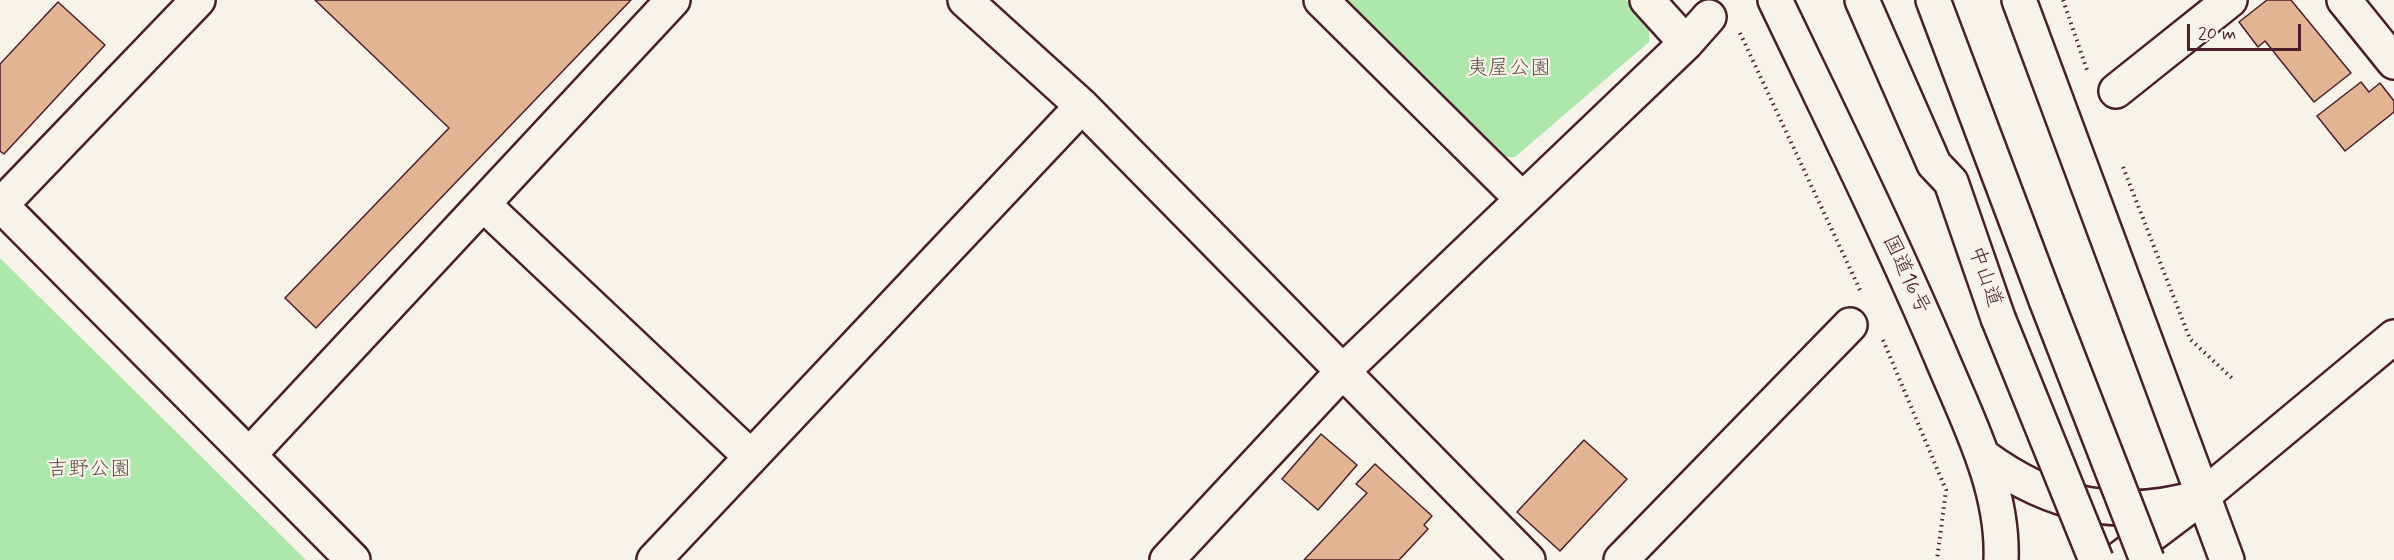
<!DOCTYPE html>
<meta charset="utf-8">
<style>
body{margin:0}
#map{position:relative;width:2394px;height:560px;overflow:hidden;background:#f7f3e8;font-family:Mynerve,sans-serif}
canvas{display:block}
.scale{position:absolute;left:2187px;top:24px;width:114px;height:27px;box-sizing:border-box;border:3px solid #4a1f2b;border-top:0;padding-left:8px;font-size:18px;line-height:21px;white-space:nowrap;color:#4a1f2b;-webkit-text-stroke:4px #f7f3e8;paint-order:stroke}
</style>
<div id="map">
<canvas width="2394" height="560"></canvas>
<div class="scale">20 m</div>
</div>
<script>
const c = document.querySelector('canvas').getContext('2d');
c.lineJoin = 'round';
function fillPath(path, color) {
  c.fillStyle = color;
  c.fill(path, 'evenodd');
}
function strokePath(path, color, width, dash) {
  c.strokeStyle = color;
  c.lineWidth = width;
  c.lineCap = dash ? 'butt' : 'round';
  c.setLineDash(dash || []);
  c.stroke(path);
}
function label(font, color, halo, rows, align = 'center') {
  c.font = font + ' Mynerve,"Klee One",sans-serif';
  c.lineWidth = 4.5;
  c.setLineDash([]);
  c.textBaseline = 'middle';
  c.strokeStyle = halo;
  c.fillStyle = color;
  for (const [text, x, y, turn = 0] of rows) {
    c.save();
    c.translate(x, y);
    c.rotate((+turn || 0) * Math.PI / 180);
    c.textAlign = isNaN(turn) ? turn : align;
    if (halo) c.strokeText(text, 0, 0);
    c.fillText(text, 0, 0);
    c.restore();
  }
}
fillPath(new Path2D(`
 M1337 0H1626L1649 26V42L1515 157H1497Z
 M0 259H1L306 560H0Z`), '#aee7ac');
const building = new Path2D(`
 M315 0H631L316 328 285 298 449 128Z
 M2267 0H2291L2351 73 2314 102 2265 41 2258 47 2239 22Z
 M58 2 105 45 4 154 0 151V64Z
 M2361 82 2369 92 2380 83 2394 101V112L2345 151 2317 116Z
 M1321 434 1357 465 1318 510 1282 479Z
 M1584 440 1627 479 1560 551 1517 512Z
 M1375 464 1432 516 1424 525 1428 529 1399 560H1304L1367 493 1356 484Z`);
fillPath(building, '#e3b494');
strokePath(building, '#4a1f2b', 1.5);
const minor = new Path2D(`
 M965 0 1082 106 1528 560
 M1321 0 1522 199
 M1647 0 1686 43
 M2344 0 2394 62
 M2116 91 2230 0
 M0 204 353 560
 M483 204 751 457
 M0 206 198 0
 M249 455 673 0
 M2203 496 2394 337
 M654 560 1082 106
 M1167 560 1342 372 1686 43 1709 17
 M1621 560 1850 325`);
const highway = new Path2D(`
 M1775 0C1831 117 1889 234 1940 354 1967 419 2004 488 2001 560
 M1862 0 1934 164 1951 182 1998 318
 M1933 0 2046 300
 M2019 0 2227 560
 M1983 456C2052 507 2121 521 2203 496
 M2118 560 2195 502`);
strokePath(minor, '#4a1f2b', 38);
strokePath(highway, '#4a1f2b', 38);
strokePath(new Path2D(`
 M2063 0 2087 70
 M1740 33 1860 290
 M2123 167 2190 339 2234 380
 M1883 340 1946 490 1937 560`), '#4a1f2b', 4, [1.5, 4.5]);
strokePath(minor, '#f7f3e8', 33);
strokePath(highway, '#f7f3e8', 33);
const highwayBridge = new Path2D(`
 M2046 300 2147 560
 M1998 318 2096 560`);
strokePath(highwayBridge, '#4a1f2b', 38, []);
strokePath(highwayBridge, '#f7f3e8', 33);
label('21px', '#63514b', '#f7f3e8', [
 ["夷屋公園",1509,70],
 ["吉野公園",89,471]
]);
label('21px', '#4a1f2b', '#f7f3e8', [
 ["国道16号",1905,275,65],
 ["中山道",1984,277,71]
]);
</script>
